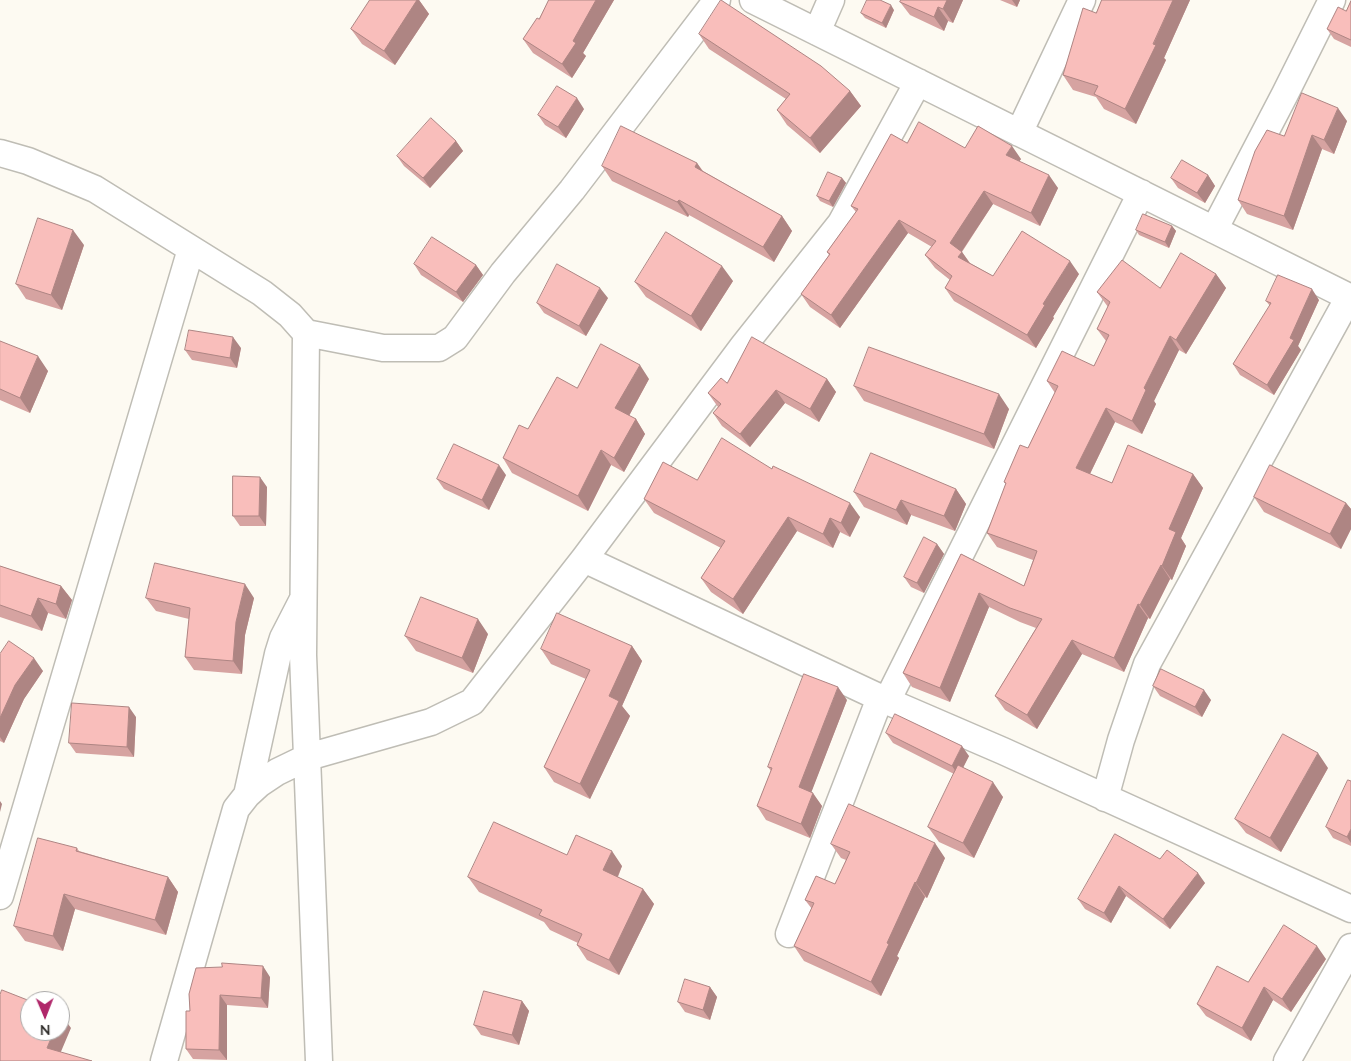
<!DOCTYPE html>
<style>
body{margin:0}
#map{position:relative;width:1351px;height:1061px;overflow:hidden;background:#fdfaf2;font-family:Mulish,sans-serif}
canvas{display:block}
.north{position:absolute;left:20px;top:991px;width:50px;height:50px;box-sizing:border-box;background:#fff;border:1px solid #acabaa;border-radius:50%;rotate:179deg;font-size:14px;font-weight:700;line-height:20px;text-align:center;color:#302e2b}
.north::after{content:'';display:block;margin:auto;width:18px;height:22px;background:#b0276a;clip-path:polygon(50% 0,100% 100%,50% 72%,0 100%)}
</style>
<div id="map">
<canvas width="1351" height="1061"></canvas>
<div class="north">N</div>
</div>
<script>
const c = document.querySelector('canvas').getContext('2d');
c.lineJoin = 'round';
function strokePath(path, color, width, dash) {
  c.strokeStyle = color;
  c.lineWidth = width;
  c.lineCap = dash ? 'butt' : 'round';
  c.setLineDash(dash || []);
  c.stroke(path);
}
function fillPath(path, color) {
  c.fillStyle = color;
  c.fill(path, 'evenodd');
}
const street = new Path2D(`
 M753 0 1351 298
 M817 32 831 0
 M1019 133 1082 0
 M0 153 28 161 95 189 262 293 290 315 306 333 383 348H439L455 338 503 273 572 190 717 0
 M1214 230 1285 94 1332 0
 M306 333 303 655 319 1061
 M584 559 887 701 1141 193
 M887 701 1003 751 1351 909
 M247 795 278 654 283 638 302 601
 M1105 798 1121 740 1147 664 1349 297
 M0 896 191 249
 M789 934 880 698
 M164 1061 236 809 247 795 259 784 277 772 308 757 431 722 472 702 584 559 744 345 841 223 918 82
 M1287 1061 1351 947`);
strokePath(street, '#bfbdb5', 29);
strokePath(street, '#fff', 26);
fillPath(new Path2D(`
 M370 0H419L429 14 395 65 362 44 351 29Z
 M549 0H614L583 53 586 56 572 78 533 53 523 39 539 19Z
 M901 0H963L953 23 948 21 944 31 910 15 900 2Z
 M1000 0H1020L1017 7Z
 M1102 0H1190L1164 58 1166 60 1136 124 1104 109 1096 97 1073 90 1063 75 1096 13Z
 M1351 1V47L1334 39 1327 29 1346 11Z
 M894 10 886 28 865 18 861 13Z
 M699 34 850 91 861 106 820 153 787 125 777 110 786 99 709 49Z
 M584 109 566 138 545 125 538 115Z
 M1347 121 1334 154 1322 149 1293 230 1247 214 1238 200 1284 136Z
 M456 141 463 151 430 188 404 166 397 156Z
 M907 143 965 148 1021 159 1019 161 1058 188 1040 226 993 204 962 252 970 263 993 276 1079 274 1053 317 1054 318 1036 348 954 301 945 288 950 280 935 268 925 255 932 247 908 233 840 328 810 307 801 294 829 255 827 252 856 212 851 206Z
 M697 163 703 171 782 216 792 231 774 262 689 215 688 217 612 181 602 166Z
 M1208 175 1215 186 1205 203 1178 188 1171 178Z
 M842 178 846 183 833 207 820 201 817 196Z
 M1172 226 1176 231 1169 248 1139 235 1136 230Z
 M84 245 62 310 26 299 16 284Z
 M414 264 476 265 483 275 463 302 421 275Z
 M1216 274 1226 288 1186 354 1179 350 1154 401 1156 404 1142 434 1115 422 1090 474 1112 483 1193 474 1203 488 1181 538 1186 546 1172 580 1170 579 1150 619 1148 618 1124 672 1082 654 1037 729 1005 710 995 696 1036 628 1020 622 989 607 950 702 912 687 903 673 961 554 1024 586 1033 560 997 547 987 533 1006 484 1004 482 1028 448 1055 393 1047 381 1094 366 1106 341 1097 329 1108 307 1097 292 1160 288Z
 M733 281 701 331 646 297 635 282Z
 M608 298 586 336 544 313 537 303Z
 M1319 300 1298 346 1301 350 1274 395 1240 375 1233 364 1270 306 1266 301Z
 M0 341 48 371 30 413 0 400Z
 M241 348 237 368 192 360 185 350Z
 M649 379 629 416 636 419 645 434 624 472 611 465 588 511 512 473 503 458 528 429 577 388Z
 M827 379 836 392 819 422 785 403 750 447 722 426 713 413 718 407 708 393 727 383Z
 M854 386 1009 409 994 449 864 401Z
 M772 469 860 517 850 537 840 532 833 548 797 531 743 614 711 592 701 578 721 548 654 513 644 499 697 480Z
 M506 475 489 510 444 489 437 479Z
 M267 487 266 526H240L233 516Z
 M956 489 966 504 955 531 911 515 907 525 864 507 854 492Z
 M1254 497 1346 503 1351 509V529L1341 549 1264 512Z
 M937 544 944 554 924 593 911 587 904 577Z
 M0 566 61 586 72 600 66 619 48 613 42 631 0 617Z
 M146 598H254L245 635 242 674 194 670 185 657 189 619 156 611Z
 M488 634 473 673 416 651 405 636Z
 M632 646 642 661 622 706 630 716 590 799 554 782 544 767 586 679 551 664 541 649Z
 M0 654 43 671 24 699 4 743 0 741Z
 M1153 686 1211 700 1202 717 1160 696Z
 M847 700 811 792 822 806 810 838 766 820 757 806 771 771 768 767Z
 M136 717 134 757 76 753 69 743Z
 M886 733 969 756 963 767 1003 797 974 858 939 842 928 827 954 774 893 743Z
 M1328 768 1281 852 1246 833 1235 819Z
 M1351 781V846L1333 838 1326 827Z
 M831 844 945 858 927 898 925 897 897 956 899 958 881 996 804 961 794 946 812 909 805 900 835 884 846 860 841 858Z
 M77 848 79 851 168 877 178 892 166 935 75 909 63 951 25 941 14 926Z
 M567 855 622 866 618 877 643 889 654 904 619 975 587 960 577 945 578 943 550 930 544 922 479 892 468 877Z
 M1160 859 1205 883 1170 929 1126 896 1111 923 1085 909 1078 899Z
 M1326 959 1291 1012 1273 1000 1251 1041 1206 1016 1197 1004 1248 982Z
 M270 977 268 1008 227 1005V1060L193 1059 186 1049 190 1011 189 994Z
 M710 987 717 997 710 1020 685 1012 678 1002Z
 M522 1001 529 1011 519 1045 481 1035 474 1025Z`), '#d6a3a1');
fillPath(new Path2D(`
 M417 0H419L429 14 395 65 384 51Z
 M596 0H614L583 53 586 56 572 78 562 64 573 41Z
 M947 0H963L953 23 943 9Z
 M1012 0H1020L1017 7Z
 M1173 0H1190L1164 58 1166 60 1136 124 1125 109Z
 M891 5 894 10 886 28 882 23Z
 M938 7 948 21 944 31 934 17Z
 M850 91 861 106 820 153 810 138Z
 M577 98 584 109 566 138 558 127Z
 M1338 108 1347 121 1334 154 1324 140Z
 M1312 135 1322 149 1293 230 1284 216Z
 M456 141 463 151 430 188 423 178Z
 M1012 146 1021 159 1015 168 1006 155Z
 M697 163 707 178 695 167Z
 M1049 175 1058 188 1040 226 1031 213Z
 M1208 175 1215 186 1205 203 1197 193Z
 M842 178 846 183 833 207 829 201Z
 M984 191 993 204 960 254 962 252 971 265 958 257 950 243Z
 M679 200 689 215 688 217 677 202Z
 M782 216 792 231 774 262 763 247Z
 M899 220 908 233 840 328 831 315Z
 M1172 226 1176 231 1169 248 1165 242Z
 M73 230 84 245 62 310 51 295Z
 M1070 261 1079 274 1053 317 1054 318 1036 348 1027 335 1043 304Z
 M476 265 483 275 463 302 456 292Z
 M722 266 733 281 701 331 691 316Z
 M1216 274 1226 288 1186 354 1176 340Z
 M600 288 608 298 586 336 579 326Z
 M1312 289 1319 300 1298 346 1301 350 1274 395 1267 385 1290 338Z
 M1170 336 1179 350 1154 401 1156 404 1142 434 1132 421 1144 388Z
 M233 337 241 348 237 368 230 358Z
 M38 356 48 371 30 413 20 398Z
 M640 365 649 379 625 423 615 408Z
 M827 379 836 392 819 422 810 409Z
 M776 390 785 403 750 447 740 434Z
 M999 394 1009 409 994 449 984 434Z
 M1106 408 1115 422 1086 482 1076 468Z
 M636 419 645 434 624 472 614 458Z
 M601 450 611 465 588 511 578 496Z
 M499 465 506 475 489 510 482 500Z
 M1193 474 1203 488 1181 538 1186 546 1172 580 1162 566 1169 529Z
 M260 477 267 487 266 526 259 516Z
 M956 489 966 504 955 531 944 516Z
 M901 500 911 515 907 525 896 510Z
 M850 503 860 517 850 537 841 523Z
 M1346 503 1351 509V529L1341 549 1330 534Z
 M788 517 797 531 743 614 733 599Z
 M830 518 840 532 833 548 823 534Z
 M937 544 944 554 924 593 917 583Z
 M1161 565 1170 579 1150 619 1140 605Z
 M245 584 254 598 245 635 242 674 233 661 236 622Z
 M61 586 72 600 66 619 56 604Z
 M979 593 989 607 950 702 940 688Z
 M38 598 48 613 42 631 31 616Z
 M1138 604 1148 618 1124 672 1114 658Z
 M478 619 488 634 473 673 462 658Z
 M1072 640 1082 654 1037 729 1027 715Z
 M632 646 642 661 622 706 630 716 590 799 580 784 609 696Z
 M34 658 43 671 24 699 4 743 0 737V718L15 685Z
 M838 687 847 700 808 801 799 787Z
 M1204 690 1211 700 1202 717 1195 707Z
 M129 707 136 717 134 757 127 747Z
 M962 746 969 756 959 776 952 766Z
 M1318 753 1328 768 1281 852 1270 838Z
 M993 782 1003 797 974 858 963 843Z
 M813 793 822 806 810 838 801 824Z
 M0 801 2 804 0 812Z
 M1351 829V843L1347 837Z
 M935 843 945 858 927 898 916 883Z
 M612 851 622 866 614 885 603 870Z
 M1198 873 1205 883 1170 929 1163 919Z
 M168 877 178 892 166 935 155 920Z
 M915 882 925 897 897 956 899 958 881 996 871 982 887 943Z
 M1119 886 1126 896 1111 923 1104 913Z
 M643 889 654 904 619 975 609 960Z
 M64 894 75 909 63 951 53 936Z
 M1317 946 1326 959 1291 1012 1282 999Z
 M263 966 270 977 268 1008 261 998Z
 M710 987 717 997 710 1020 703 1010Z
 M1264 987 1273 1000 1251 1041 1242 1028Z
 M220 995 227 1005V1060L219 1050Z
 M522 1001 529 1011 519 1045 512 1035Z
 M61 1014 71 1028 57 1061 47 1048 54 1031H60V1017Z`), '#ae8583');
const building = new Path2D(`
 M370 0H417L384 51 351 29Z
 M549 0H596L573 41 576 43 562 64 523 39 537 18 539 19Z
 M721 0 821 66 850 91 810 138 777 110 790 94 699 34Z
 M867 0H880L891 5 882 23 861 13Z
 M901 0H947L943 9 938 7 934 17 900 2Z
 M1102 0H1173L1153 44 1156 45 1125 109 1094 94 1098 86 1063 75 1083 8 1096 13Z
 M1351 1V40L1327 29 1338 7 1346 11Z
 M557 86 577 98 558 127 538 115Z
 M1302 93 1338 108 1324 140 1312 135 1284 216 1238 200 1255 151 1267 130 1284 136Z
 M431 118 456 141 423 178 397 156Z
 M919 122 965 148 978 126 1012 146 1006 155 1049 175 1031 213 984 191 950 243 962 252 958 257 993 276 1022 231 1070 261 1043 304 1045 305 1027 335 945 288 952 276 925 255 936 241 899 220 831 315 801 294 830 254 827 252 858 209 851 206 891 134 907 143Z
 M621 126 697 163 695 167 782 216 763 247 679 200 677 202 602 166Z
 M1182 160 1208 175 1197 193 1171 178Z
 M828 172 842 178 829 201 817 196Z
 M1143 214 1172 226 1165 242 1136 230Z
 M38 218 73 230 51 295 16 284Z
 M666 232 722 266 691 316 635 282Z
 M432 237 476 265 456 292 414 264Z
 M1181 253 1216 274 1176 340 1170 336 1144 388 1146 390 1132 421 1106 408 1076 468 1112 483 1128 445 1193 474 1169 529 1176 532 1162 566 1161 565 1140 605 1138 604 1114 658 1072 640 1027 715 995 696 1042 619 1010 608 979 593 940 688 903 673 961 554 1024 586 1037 551 987 533 1006 483 1004 482 1020 445 1028 448 1058 386 1047 381 1062 351 1094 366 1109 335 1097 329 1110 302 1097 292 1122 260 1160 288Z
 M557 264 600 288 579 326 537 303Z
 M1278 275 1312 289 1290 338 1294 340 1267 385 1233 364 1271 303 1266 301Z
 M189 330 233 337 230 358 185 350Z
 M752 337 827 379 810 409 776 390 740 434 713 413 721 404 708 393 721 378 727 383Z
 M0 341 38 356 20 398 0 389Z
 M601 344 640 365 615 408 636 419 614 458 601 450 578 496 503 458 519 425 528 429 557 377 577 388Z
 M869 347 999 394 984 434 854 386Z
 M722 438 772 469 773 466 850 503 841 523 830 518 823 534 788 517 733 599 701 578 725 541 644 499 663 462 697 480Z
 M454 444 499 465 482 500 437 479Z
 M871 453 956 489 944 516 901 500 896 510 854 492Z
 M1270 465 1346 503 1330 534 1254 497Z
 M233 476 260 477 259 516H233Z
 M924 537 937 544 917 583 904 577Z
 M155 563 245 584 236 622 233 661 185 657 190 608 146 598Z
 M0 566 61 586 56 604 38 598 31 616 0 605Z
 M421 597 478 619 462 658 405 636Z
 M557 613 632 646 609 696 619 701 580 784 544 767 590 670 541 649Z
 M9 641 34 658 15 685 0 718V654Z
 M1161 669 1204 690 1195 707 1153 686Z
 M804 674 838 687 799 787 813 793 801 824 757 806 772 768 768 767Z
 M72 703 129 707 127 747 69 743Z
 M895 714 962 746 952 766 886 733Z
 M1283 734 1318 753 1270 838 1235 819Z
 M958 765 993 782 963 843 928 827Z
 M1348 780 1351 781V829L1347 837 1326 827Z
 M849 804 935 843 916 883 915 882 887 943 889 944 871 982 794 946 814 903 805 900 816 876 835 884 850 852 831 844Z
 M494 822 567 855 576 835 612 851 603 870 643 889 609 960 577 945 582 934 539 915 542 910 468 877Z
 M1115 834 1160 859 1167 850 1198 873 1163 919 1119 886 1104 913 1078 899Z
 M38 838 77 848 76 851 168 877 155 920 64 894 53 936 14 926Z
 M1284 925 1317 946 1282 999 1264 987 1242 1028 1197 1004 1217 966 1248 982Z
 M222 963 263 966 261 998 220 995 219 1050 186 1049V1011H190L189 994 196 968 222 967Z
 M685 979 710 987 703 1010 678 1002Z
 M2 990 30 1001V1031H54L47 1048 92 1061H0V995Z
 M484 991 522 1001 512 1035 474 1025Z`);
fillPath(building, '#f9bebb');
strokePath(building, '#ae8583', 1);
</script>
